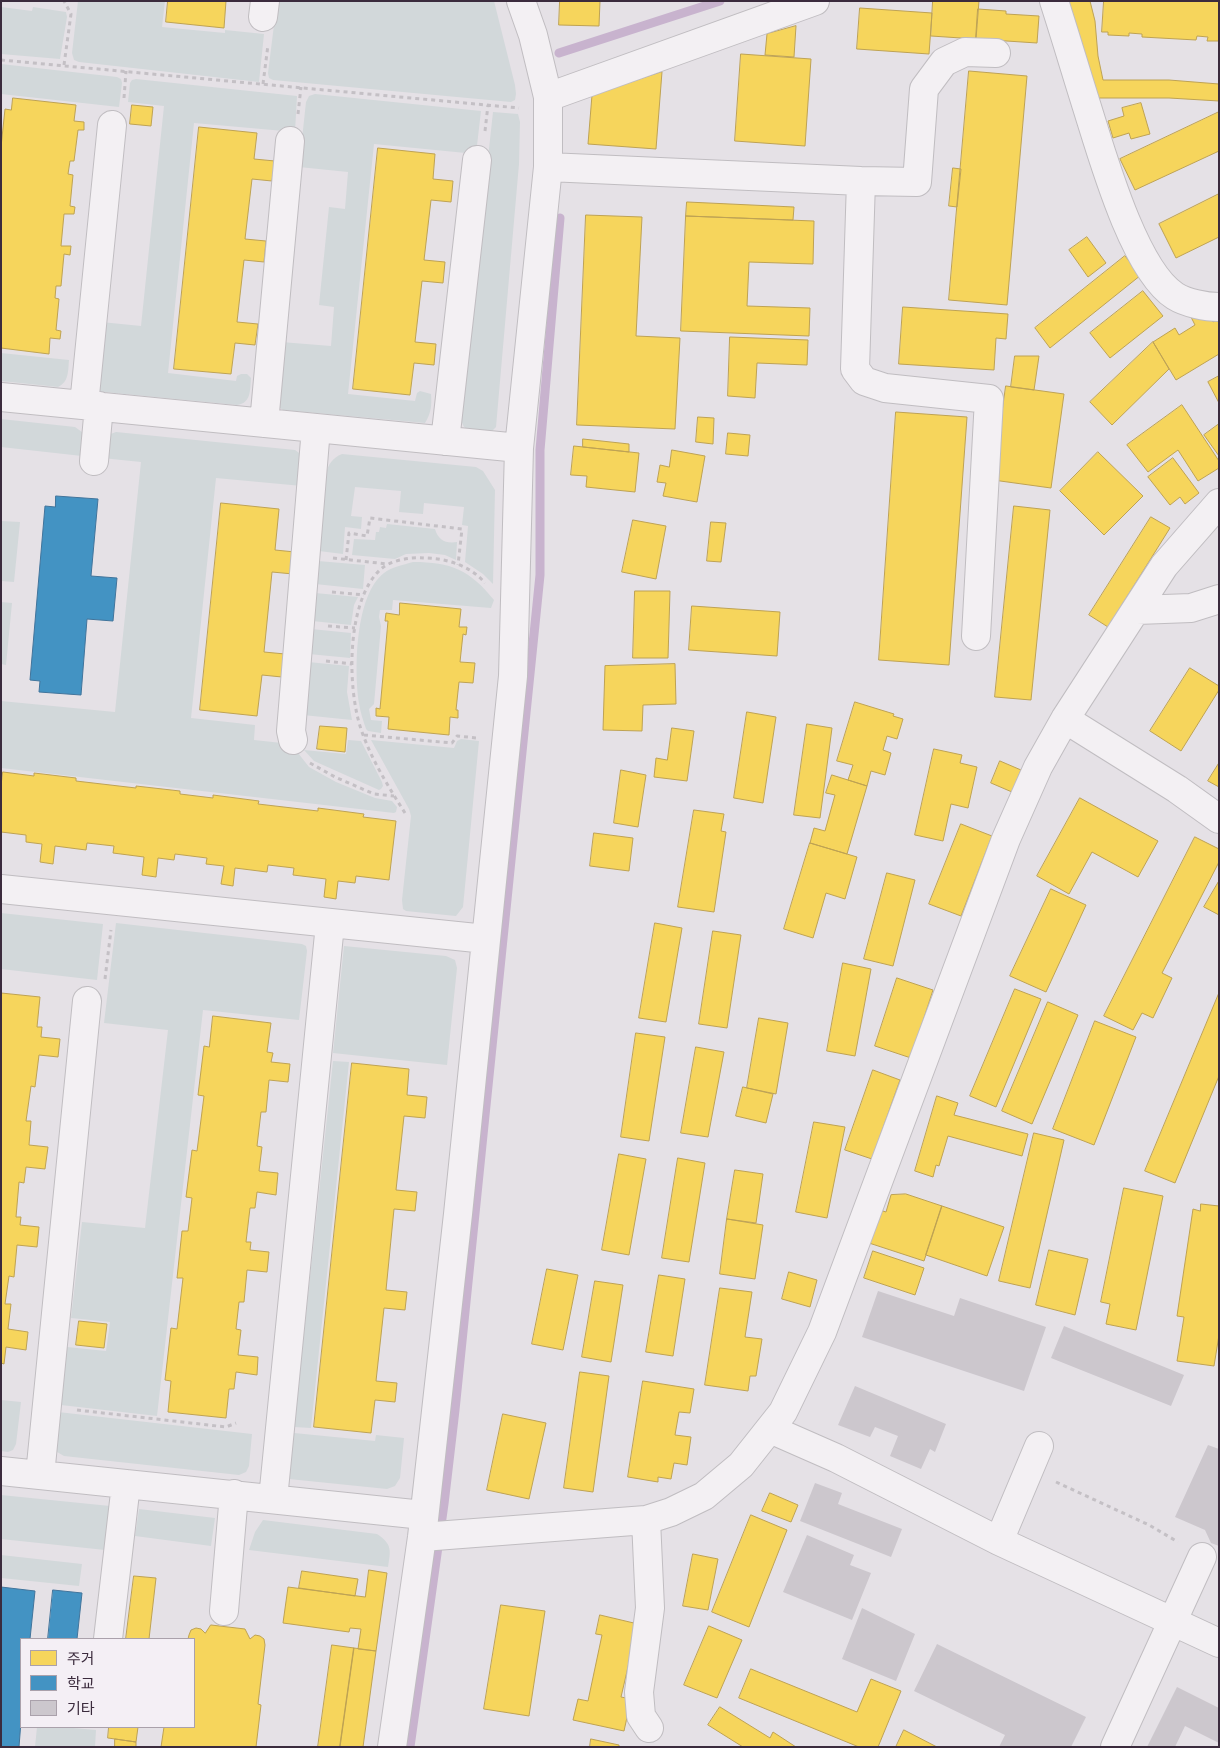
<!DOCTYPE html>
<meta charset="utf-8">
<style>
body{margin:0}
#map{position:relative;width:1220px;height:1748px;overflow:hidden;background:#e5e1e6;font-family:"Fira Sans Condensed","Noto Sans KR",sans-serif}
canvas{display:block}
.frame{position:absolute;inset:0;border:2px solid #3b2b3d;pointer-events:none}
.legend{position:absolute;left:20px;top:1638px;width:175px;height:90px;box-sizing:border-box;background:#f4eff5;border:1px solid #aaa1ab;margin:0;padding:6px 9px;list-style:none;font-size:15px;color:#3b2b3d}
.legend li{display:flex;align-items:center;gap:10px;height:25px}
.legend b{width:25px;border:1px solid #aaa1ab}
</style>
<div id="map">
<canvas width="1220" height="1748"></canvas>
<div class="frame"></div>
<ul class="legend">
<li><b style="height:14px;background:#f6d55c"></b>주거</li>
<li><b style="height:14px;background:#4393c3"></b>학교</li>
<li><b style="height:14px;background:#ccc7cd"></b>기타</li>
</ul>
</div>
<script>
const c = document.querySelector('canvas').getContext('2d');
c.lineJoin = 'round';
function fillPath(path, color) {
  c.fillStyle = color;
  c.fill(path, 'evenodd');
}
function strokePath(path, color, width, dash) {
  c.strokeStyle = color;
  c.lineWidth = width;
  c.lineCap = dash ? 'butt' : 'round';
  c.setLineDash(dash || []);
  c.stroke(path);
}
fillPath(new Path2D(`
 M78 1H165L162 27 225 33V30L264 34 259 82 79 62 74 60 72 53Z
 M277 1H494L515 85 516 94 515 100 511 102 273 80 269 78 268 73Z
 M1 7 32 11 33 7 66 12 67 17 60 59 1 54Z
 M1 64 117 77 121 79 122 83 119 107 1 94Z
 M136 79 297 96 295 132 194 123 168 373 236 381 237 376 241 374H247L251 378C250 391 251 403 237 405L94 391 101 322 141 326 164 106 128 102 130 83 132 80Z
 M315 94 481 111 476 154 374 144 348 394 415 401 417 393 420 391 431 394C432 406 431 413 425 423L283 410 277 406 281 342 331 346 334 307 319 305 329 207 345 209 348 172 299 167 306 102 309 96Z
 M493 112 518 114 520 122 519 164 496 427 488 435C471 432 464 434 460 416Z
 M1 353 69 360C68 371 69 382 58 387L1 381Z
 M1 419 75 427 82 432V456L1 447Z
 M116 432 295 450 302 455V486L216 478 191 718 255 725 254 740 291 744 309 767 336 782 375 798 392 801 397 807 396 812 394 813 1 768V701L115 712 141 462 102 458 108 435Z
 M342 454 476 467 483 471 495 490 493 584 483 574 465 562 468 526 462 525 464 507 424 503 423 514 399 512 401 491 355 487 351 516 362 517 361 529 345 527 343 554 319 551 326 473C329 464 332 458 342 454Z
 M1 521 20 522 14 582 1 581Z
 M387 524 435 529C438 540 446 544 457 542L456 560 445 555 429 553 406 554 395 559 352 555 354 539 375 540 376 532H379L380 527 386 528Z
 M318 561 365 565 363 589 315 584Z
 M413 562C451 562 470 570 494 600L491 608 393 600 392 610H380L379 617 381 626 374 704 369 709 371 720 382 721 381 733 368 731 366 729C363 720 360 711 359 703 354 670 355 595 384 573 391 567 403 565 413 562Z
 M315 593 358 597 354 605 351 625 312 621Z
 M1 602 12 603 6 665 1 664Z
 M311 629 351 633 350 658 309 654Z
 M308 662 349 666 347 692 352 720 303 715Z
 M461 739 479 741 463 907 456 916 406 911 403 909 402 900 411 816 409 809 371 740 454 748 457 741Z
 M348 740 361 741 382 782 383 786 381 789 379 790 314 761 304 750 346 754Z
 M1 913 103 924 97 980 1 969Z
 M116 923 302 944 306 946 307 951 299 1020 203 1010 157 1416 61 1405 67 1347 106 1351 110 1322 71 1318 82 1222 145 1228 168 1030 104 1023Z
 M344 946 446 956 455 960 457 968 447 1065 333 1053Z
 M333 1061 349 1062 311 1428 294 1427Z
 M1 1400 21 1402 16 1444 13 1450 8 1452 1 1451Z
 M58 1412 252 1434 249 1466 246 1472 239 1475 64 1456 57 1452 55 1441Z
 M294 1433 375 1441 376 1435 404 1438 400 1478 395 1486 387 1489 289 1479Z
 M1 1495 110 1506 105 1550 1 1539Z
 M139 1509 215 1518 211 1546 135 1536Z
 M263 1520 377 1534C392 1544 391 1550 388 1567L249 1550 255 1532Z
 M1 1555 82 1564 79 1586 1 1578Z
 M37 1727H62L96 1730 95 1747H35Z`), '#d2d8da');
const homes = new Path2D(`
 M168 1H226L224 28 166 22Z
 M560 1H600L599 26 559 25Z
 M933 1H979L976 39 931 36Z
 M1069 1H1090L1095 21 1098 56 1103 80H1169L1219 84V101L1169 98H1094L1082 60Z
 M1104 1H1219V41H1207L1208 37 1197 36 1196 40 1142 37V34L1129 33V36L1108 35V32H1102Z
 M860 8 932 13 929 54 857 49Z
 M978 9 1006 11V14L1039 16 1037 43 976 39Z
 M796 26 794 57 765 55 767 34Z
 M741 54 811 59 805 146 735 141Z
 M969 71 1027 76 1007 305 949 300Z
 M662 72 656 149 588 144 592 95Z
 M13 98 76 105 74 121 84 122V130H78L74 161H70L68 174 73 175 70 206 75 207 74 214H64L61 246H71L70 255 64 254 61 286H56L55 298 59 299 56 330 61 331 60 339 50 338 49 354 1 348V147L5 109 11 110Z
 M1141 103 1150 134 1131 139 1129 133 1113 138 1108 121 1124 116 1122 108Z
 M132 105 153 107 151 126 130 124Z
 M1219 112V151L1135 190 1120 159Z
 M199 127 257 133 254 159 275 161 272 181 252 179 245 239 266 241 264 262 244 260 237 322 258 324 255 345 235 343 231 374 174 369Z
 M378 148 435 154 433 179 453 181 451 202 431 200 424 260 445 262 443 283 422 281 415 342 436 344 434 365 414 363 410 395 353 389Z
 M953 168 961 169 957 207 949 206Z
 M1219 194V237L1176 258 1159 224Z
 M687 202 794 207 793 220 686 216Z
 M586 215 642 217 636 336 680 338 675 429 577 425Z
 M686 216 814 221 813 264 749 262 747 306 810 308 809 336 681 331Z
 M1087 237 1106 263 1088 277 1069 250Z
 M1125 256 1141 275 1050 348 1035 328Z
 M1143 291 1163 316 1110 358 1090 333Z
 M903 307 1008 314 1006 339 996 338 994 370 899 364Z
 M1205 309 1213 322 1219 318V354L1176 380 1153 342 1175 328 1179 335 1195 325 1191 317Z
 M730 337 808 340 807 365 757 363 755 398 728 396Z
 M1153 342 1169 369 1112 425 1090 402Z
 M1015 356H1039L1034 390 1011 387Z
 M1219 376V403L1208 382Z
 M1006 386 1064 394 1051 488 993 480Z
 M1182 405 1219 461V468L1198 481 1178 450 1148 472 1127 445Z
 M896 412 967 417 949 665 879 660Z
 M698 417 714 418 713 444 696 442Z
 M1219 424V456L1204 435Z
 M728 433 750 435 748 456 726 454Z
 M583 439 629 444V452L583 447Z
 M574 446 639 453 635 492 586 487 587 476 571 475Z
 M672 450 705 456 697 502 663 496 666 483 657 482 660 465 669 467Z
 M1098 452 1143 496 1104 535 1060 491Z
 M1173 458 1199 493 1185 504 1180 497 1170 505 1148 477Z
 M221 503 279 509 275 550 295 552 293 574 272 572 264 652 285 654 282 677 262 675 257 716 200 710Z
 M1014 506 1050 510 1031 700 995 697Z
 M1151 517 1170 528 1108 627 1089 615Z
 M633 520 666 526 656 579 622 572Z
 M711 522 726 523 721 562 707 561Z
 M635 591H670L668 658H633Z
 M400 603 461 609 459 627H467L466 635 463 634 460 662 475 663 473 683 459 682 456 710H458V718L450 717 449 735 388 729 389 717 376 716V708L380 709 388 621H385L386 613 399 615Z
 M692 606 780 612 777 656 689 650Z
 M675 664 676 704 643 705 642 731 603 730 605 666Z
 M1190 668 1219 686V690L1181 751 1150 731Z
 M855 702 894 714 893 716 903 719 897 739 887 736 883 750 891 753 885 775 871 771 867 786 848 780 853 765 837 761Z
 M747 712 776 717 763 803 734 798Z
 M807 724 832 728 820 818 794 815Z
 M320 726 347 728 345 752 317 749Z
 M672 728 694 731 687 781 654 777 656 758 667 760Z
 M934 749 962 755 960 763 977 767 968 808 951 804 943 841 915 835Z
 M1000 761 1021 770 1012 792 991 783Z
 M1219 763V787L1208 781Z
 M621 770 646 775 638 827 614 823Z
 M3 772 34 776V773L76 778V781L136 788V786L180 791V794L213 798V795L259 801 258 804 318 811V808L364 814 363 817 396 821 389 880 356 876 355 883 338 881 336 899 324 897 326 879 293 875 294 868 268 865 267 872 235 868 233 886 221 884 224 866 206 864 207 858 175 854 174 860 158 858 156 877 142 875 144 857 113 853 114 846 87 843 86 850 55 846 53 864 40 862 42 844 26 842V835L1 832V786Z
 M832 775 867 786 847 854 810 843 814 828 825 831 835 795 826 793Z
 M1080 798 1158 841 1138 877 1092 852 1069 894 1037 876Z
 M694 810 724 814 721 831 726 832 714 912 678 907Z
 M961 824 992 836 961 916 929 904Z
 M594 833 633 838 629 871 590 866Z
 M1195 837 1219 849V862L1162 973 1172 978 1153 1018 1142 1013 1133 1030 1104 1016Z
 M810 843 857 857 845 899 826 893 813 938 784 929Z
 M887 873 915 880 893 966 864 959Z
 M1219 881V915L1204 907Z
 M1051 889 1086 905 1046 992 1010 976Z
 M655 923 682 928 666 1022 639 1018Z
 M713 931 741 935 727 1028 699 1024Z
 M843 963 871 969 855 1056 827 1051Z
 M897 978 933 990 911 1058 875 1046Z
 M1015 989 1041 999 996 1107 970 1096Z
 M1 993 40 997 37 1027H42L41 1037 60 1039 58 1057 39 1055 35 1087 31 1086 26 1121H31L29 1145 48 1147 45 1169 26 1167 24 1183 19 1182 16 1217H21L20 1225 39 1227 37 1247 17 1245 14 1277 9 1276 5 1304H11L8 1329 28 1332 26 1350 6 1347 4 1364 1 1363Z
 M1219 993V1076L1175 1183 1145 1171Z
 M1048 1002 1078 1015 1032 1124 1002 1111Z
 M213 1016 271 1023 267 1052 273 1053 271 1062 290 1064 288 1082 269 1080 266 1112H261L257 1146 262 1147 259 1171 278 1173 276 1195 257 1192 255 1208H250L246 1242H251L250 1250 269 1252 267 1272 247 1270 244 1302H239L236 1329 241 1330 238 1355 258 1357 257 1375 236 1372 234 1389H229L226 1418 168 1412 171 1381 165 1380 171 1328 177 1329 183 1278H177L182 1231H188L192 1198 186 1197 192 1150 197 1151 204 1096 198 1095 204 1046 209 1047Z
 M759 1018 788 1023 776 1094 747 1088Z
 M1095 1021 1136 1037 1094 1145 1053 1129Z
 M636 1033 665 1037 649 1141 621 1137Z
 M696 1047 724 1052 708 1137 681 1133Z
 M352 1063 409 1069 407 1095 427 1097 425 1118 404 1116 396 1190 417 1192 415 1211 394 1209 386 1290 407 1292 405 1310 384 1308 376 1381 397 1383 395 1402 375 1400 371 1433 314 1427Z
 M873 1070 900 1080 872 1159 845 1150Z
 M743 1087 773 1094 766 1123 736 1116Z
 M937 1096 958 1103 954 1115 1028 1134 1022 1156 948 1136 939 1166 936 1165 933 1177 915 1171Z
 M814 1122 845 1127 827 1218 796 1212Z
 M1034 1133 1064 1140 1030 1288 999 1281Z
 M619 1154 646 1159 629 1255 602 1250Z
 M678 1158 705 1163 689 1262 662 1258Z
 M735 1170 763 1174 756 1223 727 1219Z
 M1124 1188 1163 1196 1136 1330 1106 1324 1110 1304 1101 1302Z
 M906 1194 942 1206 924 1261 869 1243 880 1210 886 1212 891 1195Z
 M1201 1204 1219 1206V1335L1214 1366 1177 1361 1184 1317 1177 1316 1193 1209 1200 1211Z
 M942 1206 1004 1227 987 1276 926 1255Z
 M727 1219 763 1225 755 1279 720 1274Z
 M1049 1250 1088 1259 1075 1315 1036 1305Z
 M873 1251 924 1268 915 1295 864 1278Z
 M547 1269 578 1275 563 1350 532 1344Z
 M789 1272 817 1280 810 1307 782 1299Z
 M659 1275 685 1279 673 1356 646 1352Z
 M595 1281 623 1285 611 1362 582 1357Z
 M720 1288 752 1292 745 1337 762 1339 756 1376H750L748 1391 705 1385Z
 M79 1321 107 1324 104 1348 76 1345Z
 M580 1372 609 1376 593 1492 564 1488Z
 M643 1381 694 1389 690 1413 679 1412 675 1435 691 1437 687 1465 674 1463 671 1479 658 1477V1482L628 1477Z
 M503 1414 546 1423 529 1499 487 1490Z
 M770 1493 798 1505 791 1522 762 1511Z
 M751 1515 787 1530 749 1627 712 1612Z
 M693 1554 718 1559 708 1610 683 1606Z
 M369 1570 387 1573 376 1651 358 1649 361 1629 350 1628 349 1632 283 1623 288 1587 365 1597Z
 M302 1571 358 1579 355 1596 299 1588Z
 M134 1576 156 1578 149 1639H126Z
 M501 1605 545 1611 529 1716 484 1709Z
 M600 1615 638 1624 621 1697 631 1699 624 1731 573 1720 578 1699 588 1701 602 1635 596 1634Z
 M211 1625 245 1629 250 1639 255 1635 260 1636 264 1639 265 1645 258 1704 261 1705 256 1747H161L164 1727H194V1639H188L189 1635 191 1630 196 1628 201 1629 205 1633Z
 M709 1626 742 1640 717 1698 684 1685Z
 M332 1645 354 1648 340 1747H318Z
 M354 1648 376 1651 363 1747H340Z
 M751 1669 857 1712 871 1679 901 1691 878 1747H859L739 1698Z
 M720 1707 770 1738 773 1732 796 1747H743L708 1725Z
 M109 1727H138L136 1742 108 1738Z
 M904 1730 937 1747H896Z
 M115 1739 136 1742V1747H115Z
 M591 1739 619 1745V1747H590Z`);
fillPath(homes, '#f6d55c');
strokePath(homes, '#bea253', 1);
const schools = new Path2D(`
 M56 496 98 499 91 576 117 578 113 621 87 619 81 695 39 692 40 681 30 680 45 506 55 507Z
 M1 1587 35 1591 30 1639H21V1721L19 1747H1Z
 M53 1590 82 1593 77 1639H48Z`);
fillPath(schools, '#4393c3');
strokePath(schools, '#41749b', 1);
strokePath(new Path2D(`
 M559 53 720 1
 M410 1747 444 1504 455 1410 532 654 540 575V450L560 218`), '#c8b3ce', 9);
fillPath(new Path2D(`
 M878 1291 954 1316 960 1298 1046 1327 1024 1391 862 1337Z
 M1064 1326 1184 1375 1171 1406 1051 1358Z
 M855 1386 946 1424 935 1452 930 1449 921 1469 890 1456 898 1436 875 1427 870 1437 838 1425Z
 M1208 1445 1219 1449V1546L1211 1543 1205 1530 1175 1517Z
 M815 1483 842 1493 838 1504 902 1529 891 1557 800 1521Z
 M807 1535 854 1555 850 1565 871 1573 852 1620 783 1592Z
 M862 1608 915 1634 896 1681 842 1659Z
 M937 1644 1086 1717 1071 1747H999L1005 1735 914 1691Z
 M1177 1687 1219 1708V1743L1185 1726 1175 1747H1147Z`), '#ccc7cd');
const minor = new Path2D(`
 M521 1 533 35 548 97
 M1054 1C1065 35 1075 69 1086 104 1101 151 1133 269 1175 296 1186 303 1206 307 1219 307
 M263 17 265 1
 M548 167 861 181 917 182 924 89 944 62 965 52 996 53
 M861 181 855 369 864 381 885 388 989 399 976 636
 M1 397 519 448
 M84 405 112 125
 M264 423 290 141
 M445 441 477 160
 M94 461 99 406
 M1137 610 1191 608 1219 599
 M1065 719 1177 789 1219 819
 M293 740 291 731 316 428
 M1 889 486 939
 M770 1429 836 1458 999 1541 1219 1643
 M1 1471 423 1515
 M40 1475 87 1001
 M273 1499 330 924
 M646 1520 650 1608 639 1692 641 1716 649 1728
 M422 1537 646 1520 671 1512 704 1496 741 1465 783 1412 822 1332 1006 839 1038 767 1065 719 1164 566 1219 503
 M999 1541 1039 1446
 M224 1611 234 1494
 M108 1639 126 1484
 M392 1747 422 1537 458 1214 513 676 519 448 548 167V97L815 1
 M1115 1747 1202 1557`);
strokePath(minor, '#c0bdc1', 30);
strokePath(new Path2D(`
 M1 60 519 108
 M64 65 71 14 64 1
 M263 84 268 45
 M124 98 126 71
 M298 114 301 87
 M485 131 488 105
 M333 558 387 564
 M346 560 349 533 367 536 370 518 462 529 458 565
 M332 592 364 595
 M328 626 355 628
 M326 661 352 664
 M364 735 452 743 457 736 477 738
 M310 763 335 777 374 794 394 796
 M405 813C388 786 371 759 361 729 347 688 346 600 381 569 391 560 410 557 424 558 446 558 471 566 485 583
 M105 979 111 930
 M77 1410 226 1427 236 1423
 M1056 1482 1149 1525 1178 1542`), '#c4c0c5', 3, [4, 4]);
strokePath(minor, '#f3f0f3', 28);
</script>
